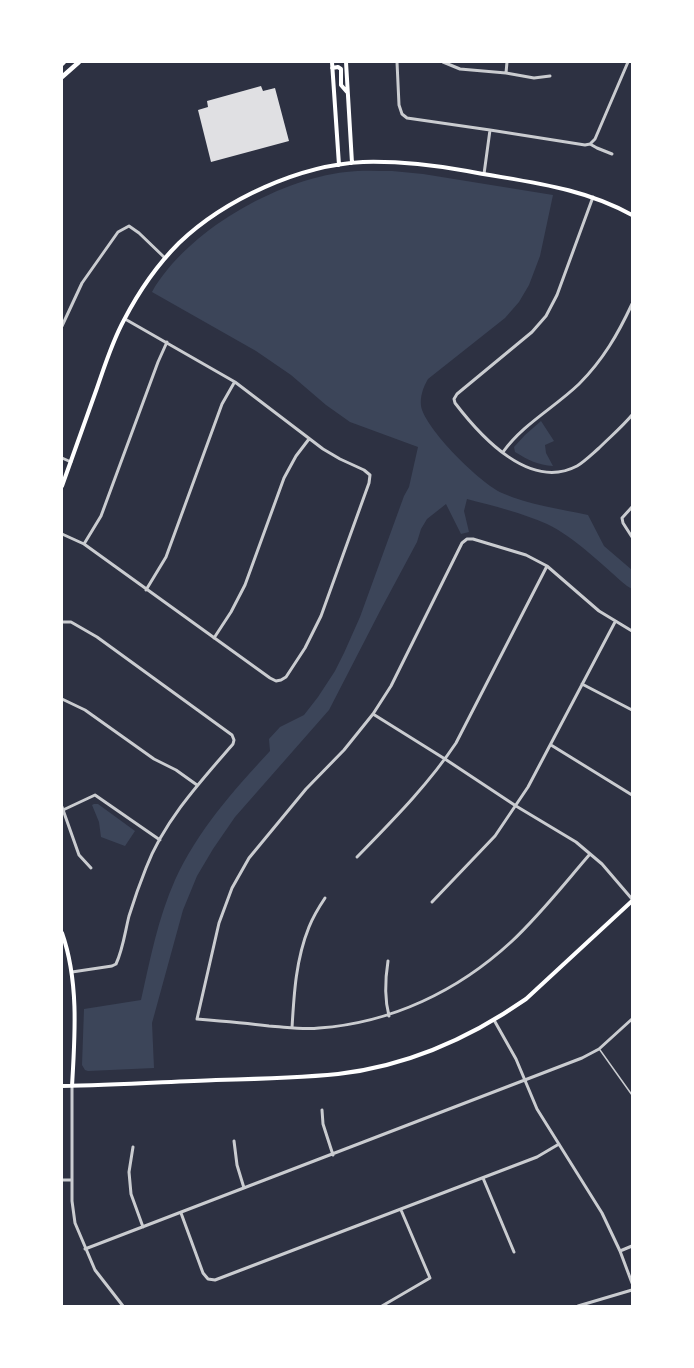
<!DOCTYPE html>
<style>
body{margin:0}
#map{position:relative;width:694px;height:1368px;overflow:hidden;background:#2d3142;font-family:Rubik,sans-serif}
canvas{display:block}
.frame{position:absolute;inset:0;border:63px solid #fff;pointer-events:none}
</style>
<div id="map">
<canvas width="694" height="1368"></canvas>
<div class="frame"></div>
</div>
<script>
const c = document.querySelector('canvas').getContext('2d');
c.lineJoin = 'round';
function fillPath(path, color) {
  c.fillStyle = color;
  c.fill(path, 'evenodd');
}
function strokePath(path, color, width, dash) {
  c.strokeStyle = color;
  c.lineWidth = width;
  c.lineCap = dash ? 'butt' : 'round';
  c.setLineDash(dash || []);
  c.stroke(path);
}
fillPath(new Path2D(`
 M392 171 423 174 553 195 540 256 529 285 519 302 505 318 428 379C423 388 420 396 421 406 425 429 481 484 502 493 530 505 560 509 588 515L604 546 632 570V589L627 586C603 566 576 538 547 524 522 513 494 506 467 499L464 511 469 532 461 534 446 504 427 519 421 529 417 542 380 611 329 710 235 817 213 849 197 876 183 910 152 1023 154 1068 88 1071 85 1070 82 1065 84 1009 141 1000C150 960 158 918 175 880 198 830 233 791 270 751L269 739 280 727 304 715 318 697 335 671 344 653 360 617 404 496 409 487 418 447 350 422 326 405 291 375 256 351 152 292C187 231 276 180 346 172 361 170 377 171 392 171Z
 M541 421 554 441 545 445 546 453 553 466C538 465 528 460 515 452L514 447 525 435Z
 M94 804H98L135 831 125 846 101 837 99 822 92 805Z`), '#3c4559');
fillPath(new Path2D(`
 M261 86 263 91 275 88 289 141 211 162 198 110 208 107 207 101Z`), '#e0e0e3');
strokePath(new Path2D(`
 M600 1050 632 1095`), '#caccd0', 1.5);
strokePath(new Path2D(`
 M397 62 399 105 402 114 407 118 490 130 585 145 590 144 597 148 612 154
 M443 62 460 69 506 73 534 78 550 76
 M506 73 507 62
 M590 144 595 139 628 62
 M484 174 490 130
 M593 197 557 295 546 316 532 332 457 394 454 399 455 403C481 437 530 491 577 466 585 461 592 454 599 448 610 437 622 427 632 415
 M62 326 82 283 118 232 129 226 139 233 165 258
 M503 452C523 424 554 408 579 384 603 360 618 334 632 304
 M632 507 622 518 623 523 632 537
 M62 534 84 544 270 678 276 681 281 680 286 677 305 648 321 616 369 483 370 475 364 470 340 459 323 449 235 382 125 319
 M84 544 101 516 158 362 167 342
 M146 590 166 557 222 404 234 383
 M62 622H71L97 637 232 735 234 740 233 744C200 782 164 821 146 868 140 883 134 900 129 916 125 932 123 949 116 964L112 966 72 972
 M214 638 231 612 245 585 284 478 296 456 309 439
 M582 684 632 710
 M62 699 85 710 154 759 176 770 197 785
 M373 714 445 759 516 806 576 842 602 864 632 899
 M551 745 632 795
 M62 807 79 855 91 868
 M63 810 95 795 160 840
 M590 854C564 884 540 915 511 942 458 991 391 1023 319 1028 303 1030 286 1027 269 1026 245 1023 221 1021 197 1019L219 923 232 888 249 858 306 789 344 750 373 714 391 686 462 543 467 539H473L526 555 547 566 599 611 632 631
 M357 857C392 821 428 785 456 743L547 566
 M432 902 495 836 528 787 615 622
 M388 961C385 980 384 997 389 1016
 M494 1020 516 1059 537 1109 602 1213 620 1251 632 1283
 M292 1028C294 993 296 959 309 927 313 917 319 907 325 898
 M72 1086V1201L75 1223 95 1270 123 1306
 M322 1110 323 1124 333 1155
 M234 1141 237 1165 244 1188
 M133 1147 129 1172 131 1194 143 1227
 M483 1178 514 1252
 M62 1180H71
 M181 1213 203 1273 208 1279 215 1280 537 1157 559 1144
 M85 1249 582 1058 599 1049 632 1019
 M620 1251 632 1246
 M382 1306 430 1278 401 1210
 M578 1306 632 1290`), '#caccd0', 3);
strokePath(new Path2D(`
 M62 458 71 462`), '#caccd0', 3);
strokePath(new Path2D(`
 M332 62 339 165
 M346 62 352 163
 M332 68 338 67 341 69V85L347 92
 M62 486C74 453 85 421 97 388 105 365 112 342 124 320 138 293 157 265 179 243 225 199 300 165 363 162 398 161 433 165 467 171 525 182 580 186 632 215
 M62 933C79 981 75 1036 72 1086
 M62 1086C113 1085 164 1082 216 1080 257 1079 298 1078 338 1074 408 1066 470 1038 526 999L632 901`), '#fff', 4);
strokePath(new Path2D(`
 M62 64 64 62
 M62 77 79 62`), '#fff', 4.5);
</script>
